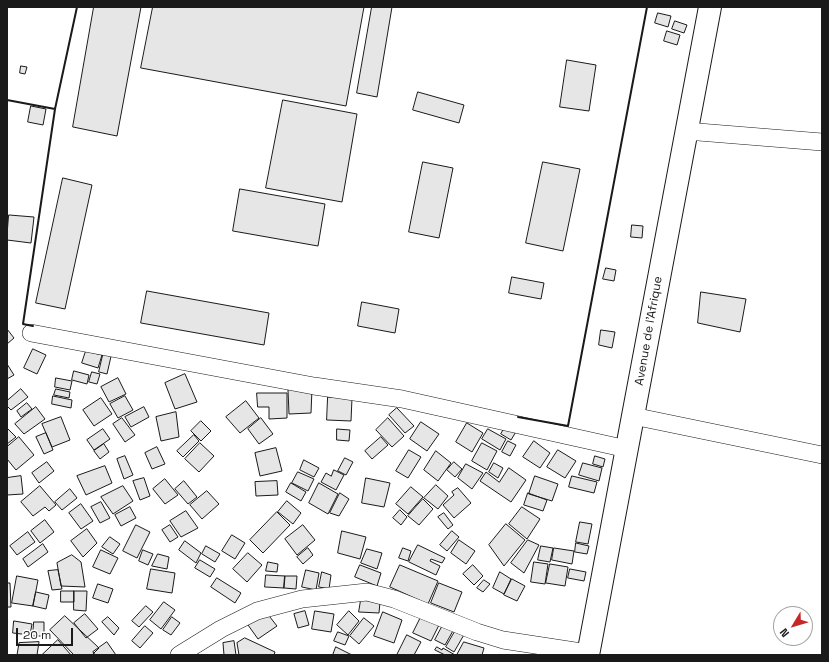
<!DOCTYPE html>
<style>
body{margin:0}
#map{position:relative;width:829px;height:662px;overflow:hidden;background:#fff;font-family:"Space Grotesk",sans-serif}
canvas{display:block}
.frame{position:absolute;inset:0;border:8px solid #1a1a1a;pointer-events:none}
.north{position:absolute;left:773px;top:606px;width:40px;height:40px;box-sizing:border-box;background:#fff;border:1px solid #a3a3a3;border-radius:50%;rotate:232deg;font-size:11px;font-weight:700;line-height:16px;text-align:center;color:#1a1a1a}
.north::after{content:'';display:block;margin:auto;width:14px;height:18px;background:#c62828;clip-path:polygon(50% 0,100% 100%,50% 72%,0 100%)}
.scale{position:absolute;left:16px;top:628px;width:57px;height:18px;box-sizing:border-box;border:2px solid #1a1a1a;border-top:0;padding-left:5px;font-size:12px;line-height:14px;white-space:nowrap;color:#1a1a1a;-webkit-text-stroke:3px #fff;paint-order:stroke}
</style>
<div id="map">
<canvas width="829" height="662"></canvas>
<div class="frame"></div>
<div class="north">N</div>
<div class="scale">20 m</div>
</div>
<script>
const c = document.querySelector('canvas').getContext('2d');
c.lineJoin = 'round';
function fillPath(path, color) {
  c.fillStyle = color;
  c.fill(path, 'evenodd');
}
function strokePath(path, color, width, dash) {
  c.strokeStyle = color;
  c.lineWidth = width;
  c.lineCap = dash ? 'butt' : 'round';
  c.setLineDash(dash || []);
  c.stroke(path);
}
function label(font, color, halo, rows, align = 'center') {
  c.font = font + ' "Space Grotesk",sans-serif';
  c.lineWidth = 3;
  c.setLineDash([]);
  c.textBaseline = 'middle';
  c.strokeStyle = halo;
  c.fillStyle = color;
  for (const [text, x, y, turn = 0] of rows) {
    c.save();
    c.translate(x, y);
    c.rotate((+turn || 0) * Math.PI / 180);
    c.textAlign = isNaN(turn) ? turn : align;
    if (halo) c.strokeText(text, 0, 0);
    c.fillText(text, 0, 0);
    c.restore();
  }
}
const building = new Path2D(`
 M94 7H141L117 136 73 127Z
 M153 7H364L346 106 141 68Z
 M372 7H392L377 97 357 93Z
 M658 13 671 16 668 27 655 23Z
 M675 21 687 25 684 33 672 29Z
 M667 31 680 35 677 45 664 41Z
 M567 60 596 65 589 111 560 107Z
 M21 66 27 67 25 74 20 73Z
 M418 92 464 105 459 123 413 110Z
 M283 100 357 114 342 202 266 188Z
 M31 106 46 109 43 125 28 122Z
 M423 162 453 168 439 238 409 232Z
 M543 162 580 169 563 251 526 243Z
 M63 178 92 185 65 309 36 303Z
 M240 189 325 204 318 246 233 231Z
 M9 215 34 217 31 243 7 240Z
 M632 225 643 226 642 238 631 237Z
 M606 268 616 270 614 281 603 279Z
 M512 277 544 283 541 299 509 293Z
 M147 291 269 313 264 345 141 323Z
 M701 292 746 299 740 332 698 323Z
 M362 302 399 309 395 333 358 326Z
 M7 329 14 338 7 344Z
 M601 330 615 332 612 348 599 345Z
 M33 349 46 355 37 374 24 368Z
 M86 351 102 355 98 368 82 363Z
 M104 351 112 352 107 374 99 372Z
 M7 364 14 375 7 379Z
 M74 371 89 375 87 384 72 380Z
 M92 372 100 374 97 384 89 382Z
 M185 374 197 402 175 409 165 383Z
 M56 378 72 381 70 390 55 387Z
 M118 378 126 394 109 402 101 387Z
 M21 389 28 397 11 410 7 406V401Z
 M56 389 70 392 69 398 54 395Z
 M312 389 311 413 289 414 288 390Z
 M257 393H287V418L269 419V407H258Z
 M53 396 72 400 71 408 52 404Z
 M125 396 133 410 118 418 110 404Z
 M328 397 352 398 351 421 327 420Z
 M101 398 112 414 94 426 83 410Z
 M246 401 259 418 240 433 226 417Z
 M27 403 32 409 21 417 17 411Z
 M36 407 45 419 24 434 15 424Z
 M144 407 149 417 131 427 125 417Z
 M397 408 414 426 405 433 389 415Z
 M176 412 179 437 161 441 156 417Z
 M61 417 70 440 52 447 42 424Z
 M122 418 135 435 125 442 113 424Z
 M261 418 273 434 259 444 248 429Z
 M388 418 404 436 392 447 376 430Z
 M201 421 211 431 201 441 191 431Z
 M421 422 439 434 427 451 410 439Z
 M467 423 483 433 472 452 456 442Z
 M507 424 517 430 511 440 501 434Z
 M7 428 16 437 7 444Z
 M103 429 110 439 94 450 87 440Z
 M337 429 350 430 349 441 337 440Z
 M488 429 506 439 500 450 482 439Z
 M46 433 53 450 44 454 36 437Z
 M194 435 199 441 183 457 177 451Z
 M19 437 34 455 16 470 7 459V447Z
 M381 437 388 445 372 459 365 451Z
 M508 441 516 445 510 456 502 452Z
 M534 441 550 453 540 468 523 457Z
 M200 443 214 456 199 472 185 459Z
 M482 443 497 451 487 470 472 461Z
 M104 444 109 452 100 459 94 451Z
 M157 447 165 464 152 469 145 453Z
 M276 448 282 471 260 476 255 453Z
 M409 450 421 457 408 478 396 471Z
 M558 450 576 461 565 478 547 467Z
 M436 451 451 463 438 481 424 470Z
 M125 456 133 475 124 479 117 459Z
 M595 456 605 459 603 467 593 464Z
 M345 458 353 462 346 475 338 471Z
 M304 460 319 468 314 477 300 470Z
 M47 462 54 471 39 483 32 473Z
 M454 462 462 469 455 477 447 470Z
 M494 463 503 468 498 478 489 472Z
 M583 463 602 468 599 481 579 475Z
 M466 464 483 473 472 489 458 478Z
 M105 466 112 483 86 495 77 476Z
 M509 468 526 480 511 502 480 481 486 472 499 482Z
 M334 470 344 475 336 490 321 482 326 473 331 476Z
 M298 472 314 479 308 491 292 483Z
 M21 476 23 494 7 495V478Z
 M535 476 558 484 552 501 529 494Z
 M572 476 597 482 594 493 569 487Z
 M144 478 150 496 140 500 133 481Z
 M366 478 390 483 384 507 362 503Z
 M165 479 178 495 165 504 153 489Z
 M184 481 197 497 188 504 175 489Z
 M277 481 278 495 256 496 255 482Z
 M291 483 306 492 301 501 286 492Z
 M319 483 338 494 328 514 309 503Z
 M436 485 448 496 438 509 424 498Z
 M40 486 56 505 49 511 45 507 33 516 21 502Z
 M123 486 133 501 113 514 101 497Z
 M411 487 423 497 408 514 396 504Z
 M458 488 471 503 454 518 443 505 454 495 452 492Z
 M70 489 77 498 62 510 55 502Z
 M207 491 219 504 202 519 190 505Z
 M340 493 349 499 339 516 330 513Z
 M528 493 547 500 543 511 524 505Z
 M423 499 433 509 419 525 408 516Z
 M287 501 301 513 293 524 278 512Z
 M101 502 110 518 100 523 91 507Z
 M81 504 93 521 81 529 69 513Z
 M130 507 136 518 121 526 115 515Z
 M522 507 540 519 527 539 509 524Z
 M400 510 407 517 401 525 393 518Z
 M186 511 198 528 181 537 170 521Z
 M277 512 290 525 263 553 250 540Z
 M444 513 453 525 448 529 438 517Z
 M45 520 54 532 40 543 31 531Z
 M580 522 592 524 588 544 576 542Z
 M506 524 525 540 504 566 489 545Z
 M136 525 150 532 137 558 123 551Z
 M170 525 178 537 170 542 162 530Z
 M303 525 315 540 297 555 285 539Z
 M87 529 97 543 83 557 71 541Z
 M342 531 366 537 360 559 338 553Z
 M452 531 459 537 447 551 440 545Z
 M28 532 35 542 17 555 10 546Z
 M232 535 245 543 235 559 222 551Z
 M110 537 120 544 113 554 102 547Z
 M459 540 475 551 466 564 451 553Z
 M528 540 539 545 524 573 511 563Z
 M185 541 201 553 196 563 179 550Z
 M576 543 589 546 587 554 575 552Z
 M43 544 48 552 28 567 23 559Z
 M418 545 445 558 442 563 431 559 430 561 440 566 436 575 409 562Z
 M206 546 220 554 215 562 202 554Z
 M541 546 553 548 550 562 538 560Z
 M308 548 313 555 303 564 297 557Z
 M403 548 411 551 408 561 399 558Z
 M554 548 574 551 572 564 552 560Z
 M367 549 382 553 377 569 361 563Z
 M101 550 118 558 110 574 93 567Z
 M143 550 153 554 148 565 139 561Z
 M248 553 262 565 247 582 233 569Z
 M158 554 169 557 167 569 152 566Z
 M72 555 81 562 85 587 61 586 57 563Z
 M200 560 215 569 210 577 195 568Z
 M268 562 278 564 277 572 266 571Z
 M534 562 548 564 545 584 531 582Z
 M550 564 568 567 565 586 546 583Z
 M360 565 381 573 377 586 355 577Z
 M400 565 438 581 428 604 390 587Z
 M473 565 483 576 474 585 463 574Z
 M151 569 175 573 172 593 147 589Z
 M570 569 586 572 584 581 568 578Z
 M58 570 62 589 52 590 48 571Z
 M306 570 319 573 316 590 302 587Z
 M322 572 331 575 329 589 319 587Z
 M500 572 511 579 504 594 493 588Z
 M266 575 285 576 284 588 265 587Z
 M17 576 38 580 33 606 12 603Z
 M285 576H297L296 589 284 588Z
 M217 578 241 593 235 603 211 587Z
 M512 579 525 586 517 601 504 595Z
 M484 580 490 584 483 592 477 588Z
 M7 583H10L11 607H7Z
 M439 583 462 592 454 612 431 603Z
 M98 584 113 589 108 603 93 598Z
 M61 591H74V602H61Z
 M74 591H87L86 611 74 610Z
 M36 592 49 595 46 609 33 606Z
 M361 600 380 602 379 613 359 612Z
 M164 602 175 610 161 629 150 620Z
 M146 606 153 612 139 627 132 621Z
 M305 611 309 625 298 628 294 614Z
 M315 611 334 614 331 632 312 629Z
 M349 611 359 621 348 635 337 625Z
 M266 612 277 626 258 639 248 625Z
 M383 612 402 620 394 643 374 636Z
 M85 614 98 629 86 638 74 623Z
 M422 615 440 623 431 641 413 633Z
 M65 616 99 648 92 655H74L50 630Z
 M108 617 119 628 114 635 102 622Z
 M172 617 180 623 171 635 163 630Z
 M364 618 374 626 359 644 350 636Z
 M14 621 32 624 30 635 13 633Z
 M34 622H44V636H33Z
 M444 623 454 629 445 645 435 640Z
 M145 626 153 633 140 648 132 641Z
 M457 628 465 633 454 652 446 647Z
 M338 632 349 636 345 645 334 641Z
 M407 635 421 642 414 655H397Z
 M245 638 275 652 274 655H239L237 643Z
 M58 640 71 655H42Z
 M234 641 236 655H224L223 643Z
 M39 642 37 655H17L19 643Z
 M107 642 116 655H95L93 652Z
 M464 642 484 648 482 655H457Z
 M336 647 352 655H333Z
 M437 647 442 650 443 648 455 655H445L435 650Z`);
fillPath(building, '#e6e6e6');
strokePath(building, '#1a1a1a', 1);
const minor = new Path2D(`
 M686 131 822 142
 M31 333 314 386 402 399 627 449
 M633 416 822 455
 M179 655 221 629 257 611 302 599 367 592 394 599 477 632 503 640 588 653`);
const secondary = new Path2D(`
 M588 655 710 7`);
strokePath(minor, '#1a1a1a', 18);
strokePath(secondary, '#1a1a1a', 24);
strokePath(minor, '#fff', 17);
strokePath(secondary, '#fff', 22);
strokePath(new Path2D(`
 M7 100 55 109 23 324 33 326
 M55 109 77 7
 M518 417 568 426 647 7`), '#1a1a1a', 2);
label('12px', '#1a1a1a', '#fff', [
 ["Avenue de l'Afrique",649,331,-80]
]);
</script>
